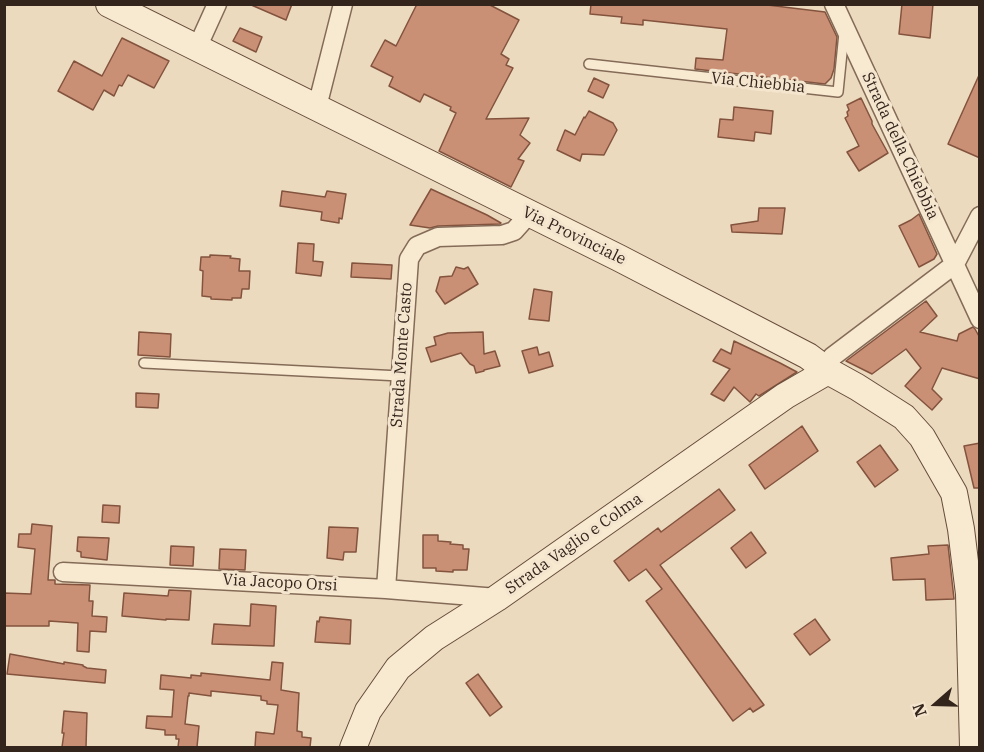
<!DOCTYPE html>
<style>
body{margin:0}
#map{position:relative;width:984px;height:752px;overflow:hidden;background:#ecdabf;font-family:"IBM Plex Serif",serif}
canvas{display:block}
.frame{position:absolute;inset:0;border:6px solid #34251c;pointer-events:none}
.north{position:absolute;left:906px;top:674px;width:60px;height:60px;-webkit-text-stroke:4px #f4e5ce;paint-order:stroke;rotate:250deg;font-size:16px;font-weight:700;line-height:24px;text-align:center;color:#34251c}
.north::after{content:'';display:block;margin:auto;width:21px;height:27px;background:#34251c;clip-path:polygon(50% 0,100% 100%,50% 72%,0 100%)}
</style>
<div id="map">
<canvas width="984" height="752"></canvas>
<div class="frame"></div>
<div class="north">N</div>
</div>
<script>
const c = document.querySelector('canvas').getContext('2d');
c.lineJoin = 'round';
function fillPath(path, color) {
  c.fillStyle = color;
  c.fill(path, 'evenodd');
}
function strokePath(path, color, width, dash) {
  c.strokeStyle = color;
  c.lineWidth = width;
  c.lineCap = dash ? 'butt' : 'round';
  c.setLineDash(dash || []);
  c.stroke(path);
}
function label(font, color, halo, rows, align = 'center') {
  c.font = font + ' "IBM Plex Serif",serif';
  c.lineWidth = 6;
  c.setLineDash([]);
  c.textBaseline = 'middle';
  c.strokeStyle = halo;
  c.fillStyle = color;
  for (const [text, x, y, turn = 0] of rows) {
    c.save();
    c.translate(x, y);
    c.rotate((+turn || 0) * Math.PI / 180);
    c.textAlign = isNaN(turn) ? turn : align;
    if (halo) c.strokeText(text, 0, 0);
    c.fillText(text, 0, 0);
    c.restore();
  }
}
const building = new Path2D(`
 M249 4H292L286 20Z
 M417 4H488L519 20 501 54 509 59 506 65 513 68 486 119 529 118 520 135 530 143 518 159 524 161 511 187 439 151 456 113 450 110 451 107 424 94 420 102 389 86 393 77 371 66 385 40 396 46Z
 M591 4H759L825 12 837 37 834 69 831 78 825 84 695 69 696 58 723 60 727 29 643 20V25L621 23 622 17 590 14Z
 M902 4H933L930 38 899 34Z
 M240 28 262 37 256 52 233 41Z
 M122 38 169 61 154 88 128 75 122 86 119 85 114 96 104 90 93 110 58 91 74 61 102 76Z
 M980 73V158L948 144Z
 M594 78 609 85 603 98 588 91Z
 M861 98 872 121V124L888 153 859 171 847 152 859 146 845 118 848 116 847 112 849 110 847 105Z
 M734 107 773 111 771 134 755 132 754 141 718 137 720 119 733 120Z
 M589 111 613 123 617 130 604 155 582 154 580 161 557 150 565 130 575 135 584 117 585 118Z
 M431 189 487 215 501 223 500 224 438 226 430 228 410 225Z
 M282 191 325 197 327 191 346 194 342 219 339 218V223L321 220 322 212 280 206Z
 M759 208H785L782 234 732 232 731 225 758 221Z
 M919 214 937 254 934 259 919 267 899 226 911 220Z
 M298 243 314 244 313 261 323 262 321 276 296 273Z
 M210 255 231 256 230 258 240 259 239 271H250L249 289H242L241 298H232V300L211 299V297L202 296 203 271 200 270 201 257H210Z
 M352 263 392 265 391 279 351 277Z
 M456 267 464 269 468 267 478 284 445 304 436 291 440 277 452 276Z
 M534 289 552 292 549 321 529 319Z
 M926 301 937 316 920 332 957 341 959 334 973 327 975 329 980 338V379L942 368 932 389 942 399 932 410 905 386 921 368 906 349 872 374 846 361Z
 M139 332 171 334 170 357 138 355Z
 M483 332 484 354 495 351 500 366 484 370V371L476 373 474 366 470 364 461 353 431 362 426 348 436 345 434 337 448 333Z
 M734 341 780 363 797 372 759 396 756 394 750 402 734 387 724 401 711 394 730 369 713 361 721 349 731 354Z
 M537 347 539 355 549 352 553 366 529 373 522 351Z
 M136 393 159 394 158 408 136 407Z
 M802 426 818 451 765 489 749 465Z
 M980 443V488H974L964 446Z
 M880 445 898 470 875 487 857 462Z
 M719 489 735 510 660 565 764 705 753 712 750 708 733 721 646 601 662 589 646 569 629 581 614 561 658 528 661 532Z
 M103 505 120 506 119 523 102 522Z
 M32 524 52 526 48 580H55V584L90 585 89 601H93L92 616 107 617 106 632 90 631 89 652 77 651 78 623 49 621V626H4V593L31 594 35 549 18 547 19 534H31Z
 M329 527 358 528 356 552H344L343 560 327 558Z
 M751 532 766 553 746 568 731 548Z
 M423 535H438V541L451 542 450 544 463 545V549H469L467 570H453V572L436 571V568H423Z
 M78 537 109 538 107 560 81 557V552L77 551Z
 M948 545 954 599 926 600 925 579 893 580 891 558 929 554 928 546Z
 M171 546 194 547 193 566 170 565Z
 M220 549 246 550 245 570 219 569Z
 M169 590 191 591 189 620 166 619V620L122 616 124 593 168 596Z
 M251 604 276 606 274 646 212 644 214 624 250 626Z
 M320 617 351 620 350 644 315 642 317 621 319 622Z
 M815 619 830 640 810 655 794 634Z
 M10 654 64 664V662L83 665V666L87 668 106 670 105 683 7 674Z
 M272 662 283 663 281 690 299 693 297 731 302 732V737L311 738 310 747H255L256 732 274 734 278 705 267 704V701L261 700V696L211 691V696L189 693V696H188L185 724 199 726 197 747H178L179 739H176V735H165V730L146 728 147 716 172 717 174 690 160 689 161 675 191 678V675L201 676V673L270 680Z
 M478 674 502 707 490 716 466 683Z
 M64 711 87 713 86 747H62L64 733H62Z`);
fillPath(building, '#ca9075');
strokePath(building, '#83533e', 1.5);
const lane = new Path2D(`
 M589 64 838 92 844 33
 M144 363 400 376`);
const street = new Path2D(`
 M834 4 980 319
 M197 48 217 4
 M317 107 343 4
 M828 371 832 357 955 264 980 216
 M63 572 386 589 497 598
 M386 589 409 259 417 246 438 237 502 235 514 231 530 213`);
const secondary = new Path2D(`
 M109 4 619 258 808 356 828 371 857 387 904 417 922 437 954 493 961 529 969 594 973 748
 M353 748 368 711 398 668 434 638 497 598 785 396 828 371`);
strokePath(lane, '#846b58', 12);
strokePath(street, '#846b58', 21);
strokePath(secondary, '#664c3b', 28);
strokePath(lane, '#f8e9d1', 9);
strokePath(street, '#f8e9d1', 18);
strokePath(secondary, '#f8e9d1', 26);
label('16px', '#34251c', '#f4e5ce', [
 ["Via Chiebbia",758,83,6],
 ["Strada della Chiebbia",900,146,65],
 ["Via Provinciale",574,236,26],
 ["Strada Monte Casto",402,355,-86],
 ["Strada Vaglio e Colma",574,544,-35],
 ["Via Jacopo Orsi",280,583,3]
]);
</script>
